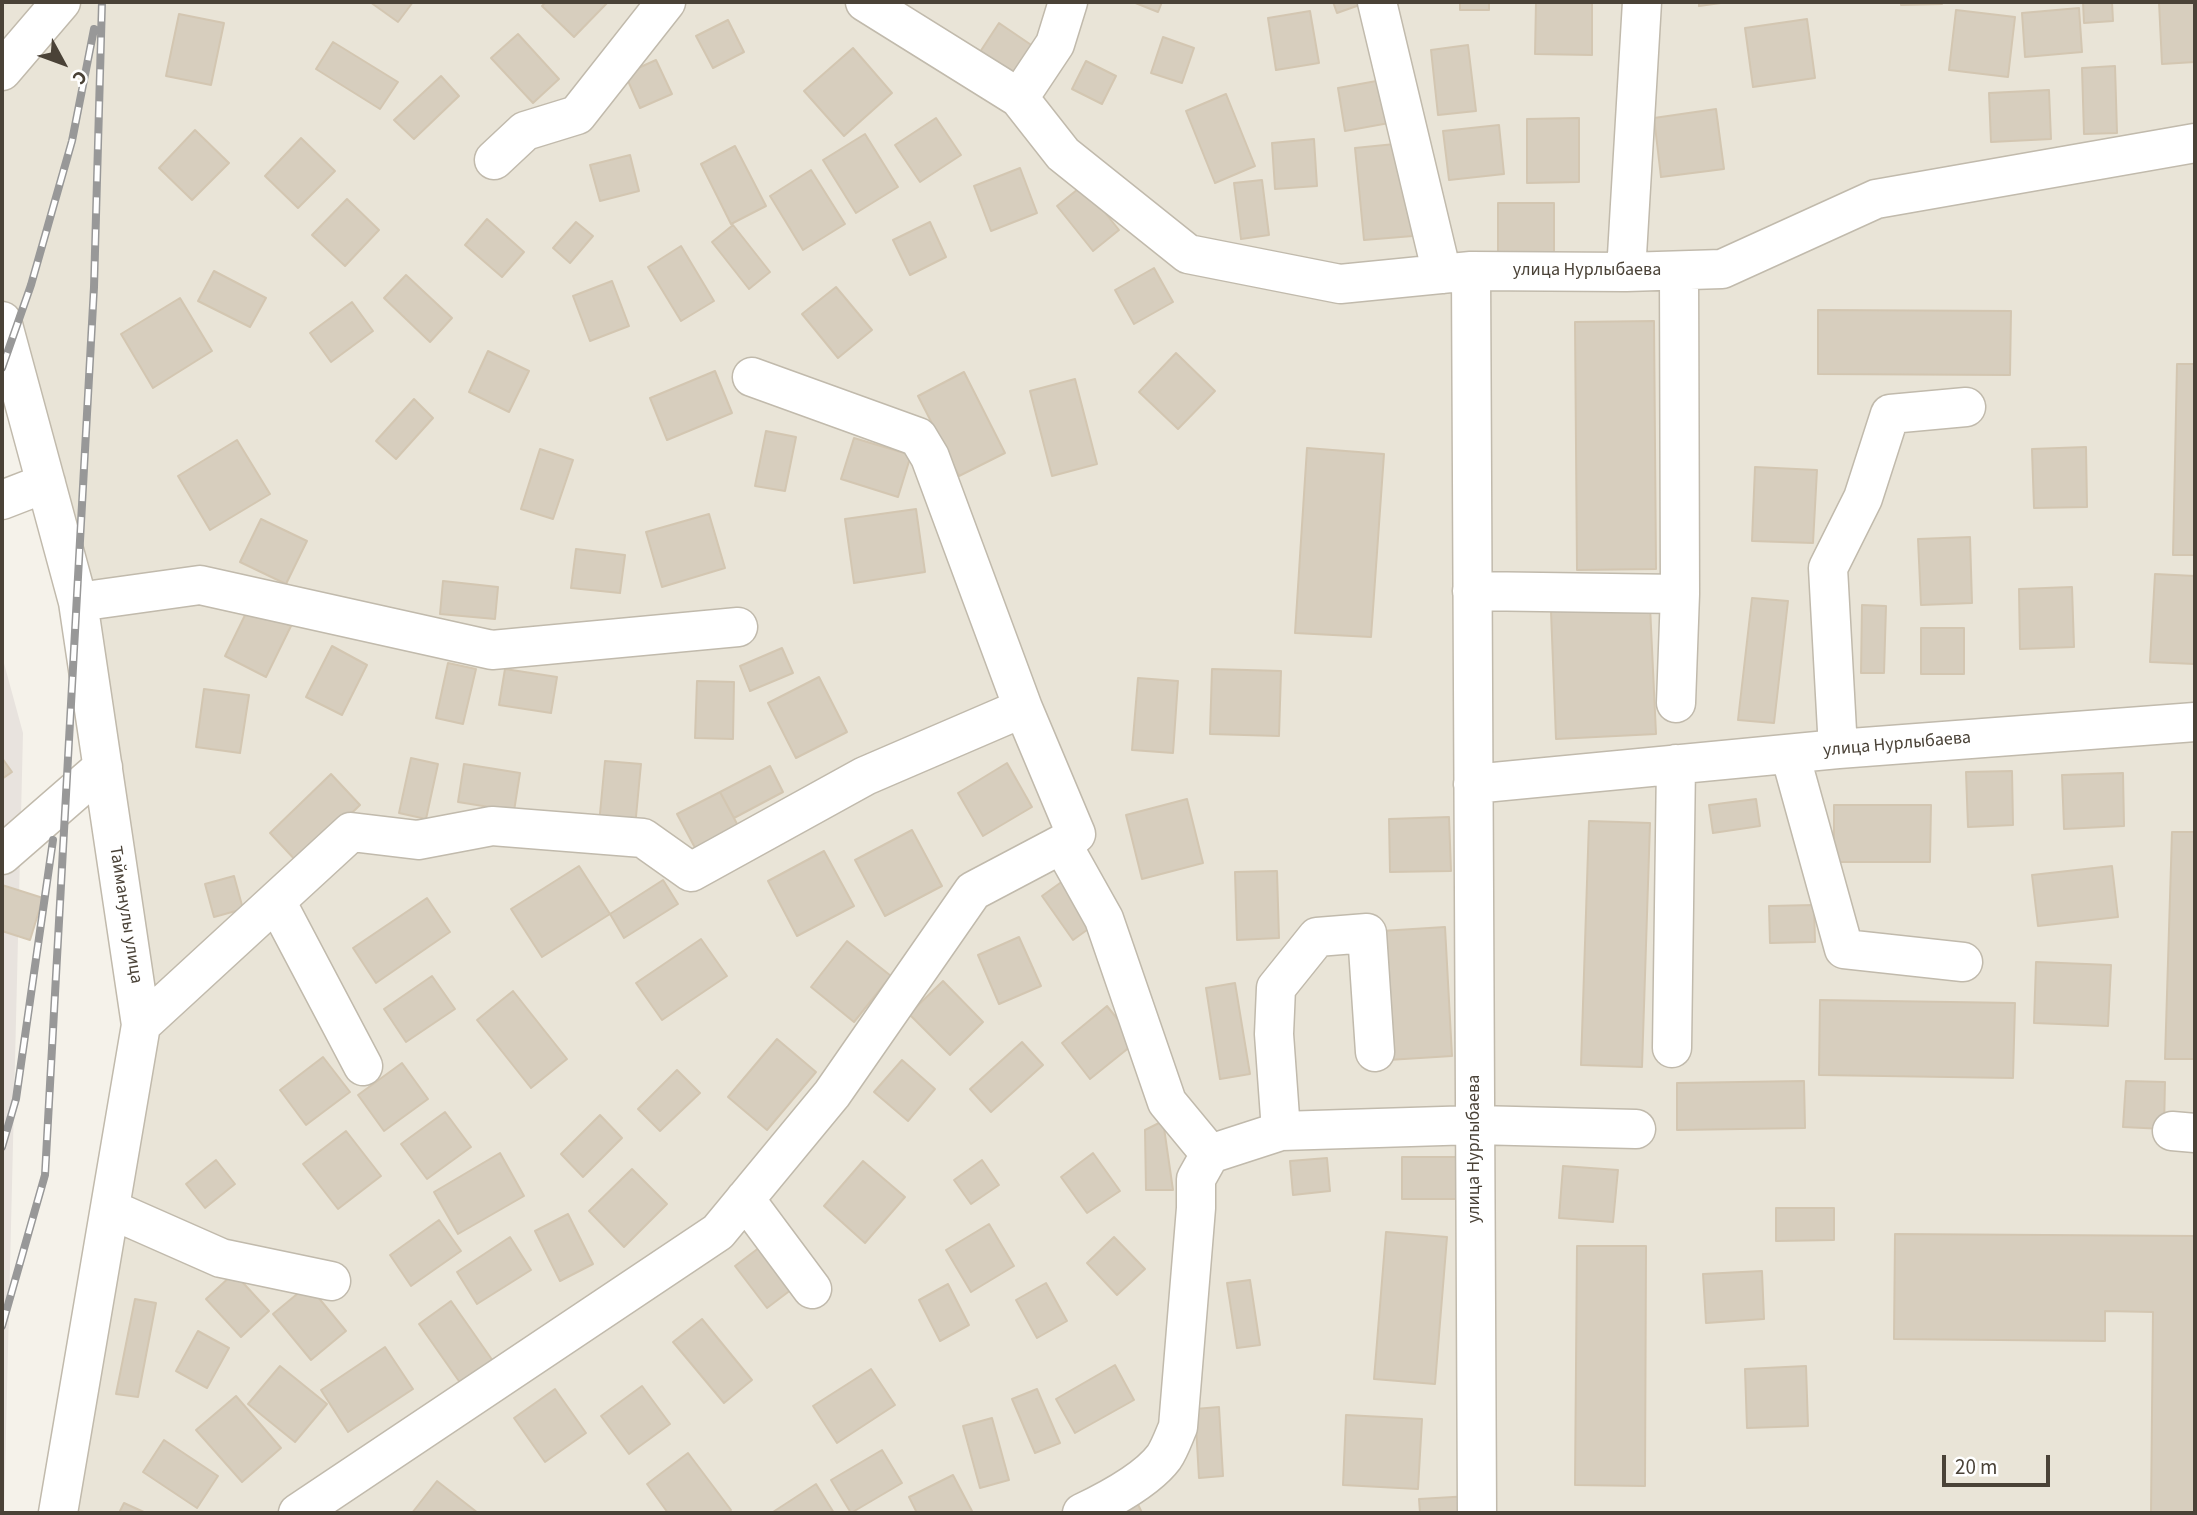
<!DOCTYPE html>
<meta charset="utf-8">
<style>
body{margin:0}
#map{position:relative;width:2197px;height:1515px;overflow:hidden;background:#f5f2ea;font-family:"Source Sans 3",sans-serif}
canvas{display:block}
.frame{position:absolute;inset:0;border:4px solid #4a4237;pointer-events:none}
.north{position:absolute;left:28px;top:28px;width:70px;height:70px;-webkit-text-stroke:5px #fff;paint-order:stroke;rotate:131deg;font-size:19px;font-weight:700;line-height:28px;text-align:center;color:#4a4237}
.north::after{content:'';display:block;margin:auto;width:24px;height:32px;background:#4a4237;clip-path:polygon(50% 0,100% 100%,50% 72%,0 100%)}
.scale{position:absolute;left:1942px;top:1455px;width:108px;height:32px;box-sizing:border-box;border:4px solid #4a4237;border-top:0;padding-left:9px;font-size:21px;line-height:24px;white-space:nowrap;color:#4a4237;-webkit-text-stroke:5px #fff;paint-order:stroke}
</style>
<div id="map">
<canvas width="2197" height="1515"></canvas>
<div class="frame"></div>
<div class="north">С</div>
<div class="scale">20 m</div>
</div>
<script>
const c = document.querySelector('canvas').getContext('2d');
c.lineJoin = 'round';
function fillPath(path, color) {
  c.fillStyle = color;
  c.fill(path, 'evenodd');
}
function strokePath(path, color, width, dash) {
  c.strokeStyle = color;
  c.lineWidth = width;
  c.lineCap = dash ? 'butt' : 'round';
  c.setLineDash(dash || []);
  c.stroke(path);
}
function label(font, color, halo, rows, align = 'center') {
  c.font = font + ' "Source Sans 3",sans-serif';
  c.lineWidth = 6;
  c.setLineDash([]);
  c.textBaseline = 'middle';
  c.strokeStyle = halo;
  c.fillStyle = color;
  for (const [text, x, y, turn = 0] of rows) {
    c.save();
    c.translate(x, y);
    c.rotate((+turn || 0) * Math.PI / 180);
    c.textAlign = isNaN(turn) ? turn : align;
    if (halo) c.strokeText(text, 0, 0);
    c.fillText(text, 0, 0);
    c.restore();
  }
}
fillPath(new Path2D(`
 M2 2H2195V1513H58L141 1025 78 602 2 321Z`), '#e9e4d7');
fillPath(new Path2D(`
 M2 656 23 733 4 1513H2Z`), '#e8e3de');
const building = new Path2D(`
 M370 2H413L398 22Z
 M546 2H608L574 37 542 6Z
 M1133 2H1162L1158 12Z
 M1333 2H1368L1337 13Z
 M1460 2H1489V10H1460Z
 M1536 2H1592V55L1535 54Z
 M1699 2H1728L1699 6Z
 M1901 2H1942V4L1901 5Z
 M2083 2H2112L2113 21 2084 23Z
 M2159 2H2195V62L2162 64Z
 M2079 8 2082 52 2025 57 2022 13Z
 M1956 10 2015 17 2008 77 1949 70Z
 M1310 11 1319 63 1276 70 1268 18Z
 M179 14 224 23 211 85 166 76Z
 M1807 19 1815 78 1753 87 1745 28Z
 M728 20 744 52 713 68 696 36Z
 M999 23 1043 53 1024 82 980 52Z
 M518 34 559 79 533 103 491 58Z
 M1163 37 1194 48 1182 83 1151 73Z
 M333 42 398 82 380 109 316 69Z
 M1468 45 1476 111 1438 115 1431 50Z
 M853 48 892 93 844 136 804 91Z
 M656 60 672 94 640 108 625 74Z
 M1086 61 1116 76 1102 104 1072 89Z
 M2115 66 2117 133 2084 134 2082 68Z
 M441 76 459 96 414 139 394 120Z
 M1393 78 1400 121 1345 131 1338 88Z
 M2049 90 2051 139 1991 142 1989 93Z
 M1226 94 1255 166 1215 183 1186 111Z
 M1716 109 1724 169 1661 177 1654 118Z
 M936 118 961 155 920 182 895 145Z
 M1579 118V182L1527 183V119Z
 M1499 125 1504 174 1449 180 1443 131Z
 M195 130 229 163 192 200 159 168Z
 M865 134 898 187 856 213 823 160Z
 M301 138 335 171 298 208 265 176Z
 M1314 139 1317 186 1275 189 1272 143Z
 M1405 143 1413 236 1364 240 1355 148Z
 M735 146 766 206 731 224 701 164Z
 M630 155 639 191 600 201 590 165Z
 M1020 168 1037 213 991 231 974 186Z
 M811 170 845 224 803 250 770 196Z
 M1262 180 1269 235 1241 239 1234 183Z
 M1083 185 1119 230 1093 251 1057 206Z
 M347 199 379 230 345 266 312 235Z
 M1498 203H1554V260L1498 261Z
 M487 219 524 252 502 277 465 245Z
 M576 222 593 236 570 263 553 248Z
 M930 222 946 257 910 275 893 240Z
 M733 225 770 272 749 289 712 242Z
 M681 246 714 301 681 321 648 267Z
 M1154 268 1173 302 1134 324 1115 290Z
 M214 271 266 298 250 327 198 301Z
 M406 275 452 318 430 342 384 298Z
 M612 281 629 326 590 341 573 296Z
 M836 287 872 330 838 358 802 314Z
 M180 298 212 351 153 388 121 334Z
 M352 302 373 331 331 362 310 333Z
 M1818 310 2011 311 2010 375 1818 374Z
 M1654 321 1656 569 1577 570 1575 322Z
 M488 351 529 371 509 412 469 392Z
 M1176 353 1215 391 1178 429 1139 392Z
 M2177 364H2195V555H2173Z
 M715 371 732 413 667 440 650 398Z
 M964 372 1005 453 959 476 918 396Z
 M1075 379 1097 464 1052 476 1030 391Z
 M414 399 433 418 396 459 376 441Z
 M766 431 796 437 785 491 755 486Z
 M854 438 911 455 898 497 841 479Z
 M237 440 270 494 210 530 178 476Z
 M2086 447 2087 507 2034 508 2032 449Z
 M1307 448 1384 454 1371 637 1295 633Z
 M540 449 573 460 553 519 521 509Z
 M1755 467 1817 470 1813 543 1752 541Z
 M916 509 925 572 854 583 845 519Z
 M709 514 725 568 662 587 646 532Z
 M261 519 307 541 286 584 240 562Z
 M1970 537 1972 603 1921 605 1918 539Z
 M576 549 625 555 620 593 571 588Z
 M2155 574 2195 576V664L2150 662Z
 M443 581 498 587 495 619 440 614Z
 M2072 587 2074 647 2020 649 2019 589Z
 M1752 598 1788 601 1774 723 1738 720Z
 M1862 605 1886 606 1884 673H1861Z
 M1650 606 1656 734 1556 739 1551 611Z
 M249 607 291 626 266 677 225 656Z
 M1921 628H1964V674H1921Z
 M332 646 367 665 342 715 306 697Z
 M782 648 793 673 750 691 740 666Z
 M448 663 476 669 463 724 436 718Z
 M505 669 557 677 551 713 499 705Z
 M1212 669 1281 671 1279 736 1210 734Z
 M819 677 847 732 796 758 768 703Z
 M1138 678 1178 681 1173 753 1132 750Z
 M697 681 734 682 733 739 695 738Z
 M204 689 249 695 240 753 196 747Z
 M2 758 12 772 2 779Z
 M411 758 438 764 426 819 399 813Z
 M605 761 641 764 635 827 599 824Z
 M1007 763 1032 807 983 836 958 793Z
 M464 764 520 773 514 811 458 802Z
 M770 766 783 792 734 818 720 792Z
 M2012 771 2013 825 1968 827 1966 772Z
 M2123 773 2124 826 2064 829 2062 775Z
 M331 774 360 805 299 864 270 833Z
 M720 792 744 837 701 859 677 814Z
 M1187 799 1203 863 1142 879 1126 815Z
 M1756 799 1760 826 1713 833 1709 805Z
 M1834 805H1931L1930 862H1834Z
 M1449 817 1451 871 1390 872 1389 819Z
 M1589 821 1650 823 1642 1067 1581 1065Z
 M912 830 942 886 885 916 855 860Z
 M2172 832H2195V1059H2165Z
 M824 851 854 906 797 936 768 881Z
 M579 866 610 914 542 957 511 909Z
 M2112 866 2118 917 2038 926 2032 875Z
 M1277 871 1279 938 1237 940 1235 872Z
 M234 876 243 909 214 917 205 884Z
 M1067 878 1098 922 1073 940 1042 896Z
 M663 880 678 904 624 938 610 914Z
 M2 885 43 898 30 940 2 931Z
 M427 898 450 932 376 983 353 948Z
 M1814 905 1815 942 1770 943 1769 906Z
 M1445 927 1452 1056 1388 1060 1381 931Z
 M1019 937 1041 986 999 1004 978 955Z
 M701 939 727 976 662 1020 636 983Z
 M847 941 891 976 854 1022 811 987Z
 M2036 962 2111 965 2108 1026 2034 1023Z
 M432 976 455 1009 406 1042 384 1009Z
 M943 981 983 1022 950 1055 909 1014Z
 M1235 983 1250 1074 1220 1079 1206 988Z
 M513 991 567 1059 531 1088 477 1020Z
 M1820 1000 2015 1003 2013 1078 1819 1075Z
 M1107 1006 1136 1042 1090 1079 1062 1043Z
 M777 1039 816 1072 767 1130 728 1097Z
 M1022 1042 1043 1065 991 1112 970 1089Z
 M323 1057 350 1092 306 1125 280 1090Z
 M902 1060 935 1089 908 1121 874 1092Z
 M402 1063 428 1099 384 1131 358 1095Z
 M677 1070 700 1093 660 1131 638 1109Z
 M1804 1081 1805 1128 1677 1130V1083Z
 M2126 1081 2165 1082 2164 1129 2123 1127Z
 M445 1112 471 1147 427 1179 401 1144Z
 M600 1115 622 1138 583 1177 561 1154Z
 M1163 1121 1173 1190H1146L1145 1130Z
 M346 1131 381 1176 338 1209 303 1164Z
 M500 1153 524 1196 458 1234 434 1192Z
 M1093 1153 1120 1191 1087 1213 1061 1177Z
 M1402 1157H1460L1459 1199H1402Z
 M1327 1158 1330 1191 1293 1195 1290 1161Z
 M216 1160 235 1184 205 1208 186 1184Z
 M982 1160 999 1185 971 1204 954 1180Z
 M863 1161 905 1197 865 1243 824 1206Z
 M1563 1166 1618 1170 1613 1222 1559 1218Z
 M632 1169 667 1204 624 1247 589 1211Z
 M1776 1208H1834V1240L1776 1241Z
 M568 1214 593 1264 560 1281 535 1231Z
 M439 1220 461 1251 411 1286 390 1255Z
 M989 1224 1014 1266 971 1292 946 1250Z
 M1386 1232 1447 1237 1435 1384 1374 1379Z
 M1895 1234 2195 1236V1513H2151L2153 1312 2105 1311V1341L1894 1339Z
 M510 1237 531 1270 477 1304 457 1272Z
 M1114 1237 1145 1269 1117 1295 1087 1263Z
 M768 1241 800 1283 767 1308 735 1266Z
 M1577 1246H1646L1645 1486 1575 1485Z
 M1762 1271 1764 1319 1706 1323 1703 1274Z
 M234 1273 269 1311 241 1337 206 1299Z
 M1250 1280 1260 1345 1237 1348 1227 1283Z
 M1046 1283 1067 1321 1037 1338 1016 1300Z
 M948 1284 969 1325 940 1341 919 1300Z
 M308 1285 346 1331 311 1360 273 1314Z
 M135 1299 156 1303 138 1397 116 1394Z
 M451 1301 493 1361 461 1384 419 1324Z
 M702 1319 752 1380 724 1403 673 1342Z
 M198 1331 229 1348 207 1388 176 1371Z
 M385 1347 413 1389 348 1432 321 1390Z
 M1115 1365 1134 1400 1075 1433 1056 1399Z
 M280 1366 327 1404 295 1442 248 1404Z
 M1806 1366 1808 1426 1747 1428 1745 1369Z
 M871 1369 895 1405 837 1443 813 1406Z
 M642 1386 670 1424 629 1454 601 1416Z
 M555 1389 586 1433 545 1462 514 1418Z
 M1037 1389 1060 1443 1035 1453 1012 1399Z
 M236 1396 281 1448 242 1482 196 1430Z
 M1219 1407 1223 1476 1199 1478 1195 1409Z
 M1346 1415 1422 1419 1418 1489 1343 1485Z
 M992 1418 1009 1480 980 1488 963 1426Z
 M164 1440 218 1476 197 1508 143 1472Z
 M882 1450 902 1483 851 1513 831 1480Z
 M688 1453 731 1510 727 1513H668L647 1484Z
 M953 1475 973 1513H917L909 1497Z
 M437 1481 478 1513H412Z
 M816 1484 834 1513H774L773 1512Z
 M1470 1496 1471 1513H1420L1419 1499Z
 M1136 1500 1142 1513H1109Z
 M124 1503 146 1513H119Z`);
fillPath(building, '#d7cebe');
strokePath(building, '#d3c6b1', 2);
const minor = new Path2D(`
 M865 2 1019 98 1063 154 1188 254 1340 284 1471 271 1626 272 1722 269 1876 199 2195 143
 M1377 2 1442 274
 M2 71 61 2
 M1019 98 1055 44 1068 2
 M494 160 525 131 577 115 666 2
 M1471 271 1477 1513
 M1626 272 1642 2
 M2 321 78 602 141 1025 58 1513
 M752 377 918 437 930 457 1023 708
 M2 500 46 483
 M1472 591 1680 594
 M78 602 200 585 492 650 738 627
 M1676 703 1680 594 1679 271
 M1838 749 1828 568 1863 498 1890 414 1966 407
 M1790 754 1844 949 1963 962
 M1473 784 1838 749 2195 722
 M2 855 103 767
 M276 901 363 1066
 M141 1025 351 832 418 840 492 826 643 838 691 872 865 776 1023 708 1076 834 1062 844
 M1672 1048 1676 764
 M1281 1131 1274 1034 1276 988 1317 937 1367 933 1375 1052
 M2172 1131 2195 1133
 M745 1199 812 1289
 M110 1209 221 1258 331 1281
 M298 1513 718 1232 832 1094 973 891 1062 844 1104 919 1167 1102 1210 1154
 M1082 1513C1107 1501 1147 1480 1164 1457 1170 1448 1174 1436 1178 1427L1196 1208V1179L1210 1154 1281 1131 1475 1125 1636 1129`);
strokePath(minor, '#c1baac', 41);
strokePath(minor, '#fff', 38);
const rail = new Path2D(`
 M2 368 31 285 72 141 94 29
 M2 1147 16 1099 53 840
 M2 1326 45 1175 94 287 102 2`);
strokePath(rail, '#989898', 8);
strokePath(rail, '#fff', 5, [16]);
label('18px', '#4a4237', '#fff', [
 ["улица Нурлыбаева",1587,271],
 ["улица Нурлыбаева",1897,745,-5],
 ["Тайманулы улица",125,915,81],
 ["улица Нурлыбаева",1475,1149,-90]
]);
</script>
